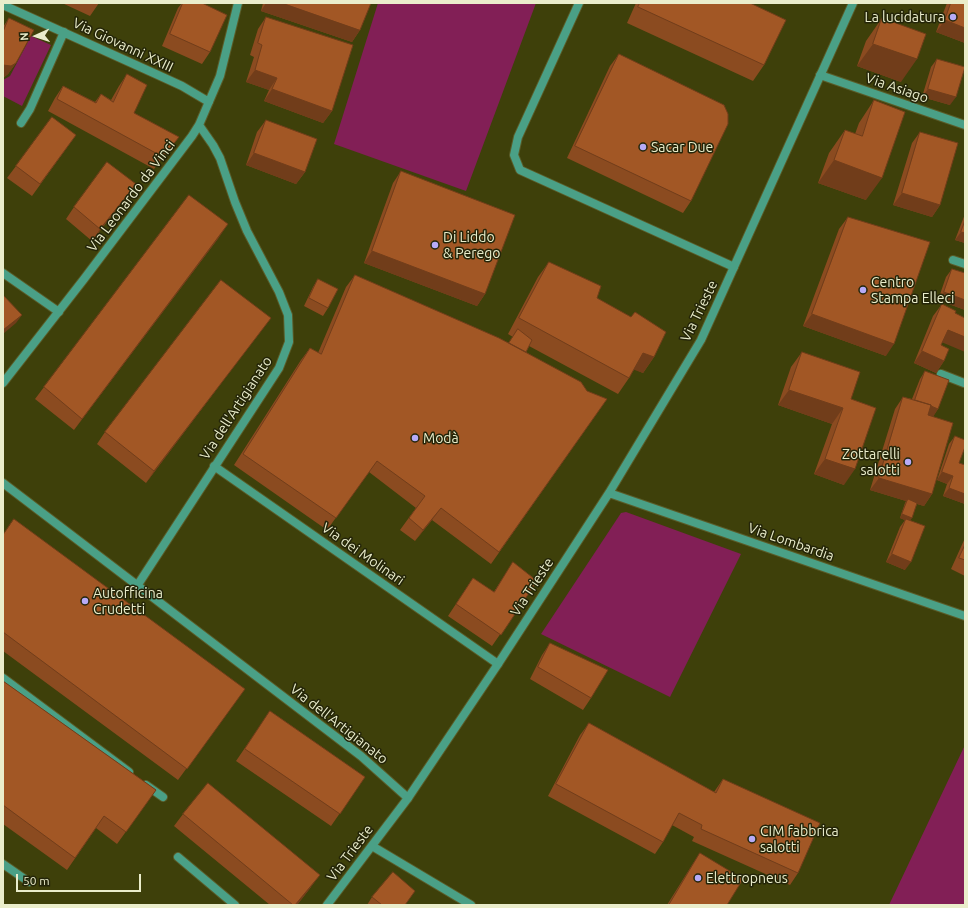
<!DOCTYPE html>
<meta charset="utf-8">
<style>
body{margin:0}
#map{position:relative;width:968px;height:908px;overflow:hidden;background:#3e400a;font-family:Ubuntu,sans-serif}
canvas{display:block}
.frame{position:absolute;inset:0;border:4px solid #eaedcb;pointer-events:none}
.north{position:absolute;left:16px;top:16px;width:40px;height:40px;-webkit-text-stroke:3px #242509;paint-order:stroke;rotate:267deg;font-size:11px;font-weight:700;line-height:16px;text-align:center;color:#eaedcb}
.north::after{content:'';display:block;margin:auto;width:14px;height:18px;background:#eaedcb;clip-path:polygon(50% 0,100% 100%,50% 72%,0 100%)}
.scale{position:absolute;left:16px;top:874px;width:125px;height:18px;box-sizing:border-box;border:2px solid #eaedcb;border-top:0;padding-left:5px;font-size:12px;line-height:14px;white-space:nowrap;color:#eaedcb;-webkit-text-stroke:3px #242509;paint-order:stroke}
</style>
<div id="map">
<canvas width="968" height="908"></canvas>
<div class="frame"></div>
<div class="north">N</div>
<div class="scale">50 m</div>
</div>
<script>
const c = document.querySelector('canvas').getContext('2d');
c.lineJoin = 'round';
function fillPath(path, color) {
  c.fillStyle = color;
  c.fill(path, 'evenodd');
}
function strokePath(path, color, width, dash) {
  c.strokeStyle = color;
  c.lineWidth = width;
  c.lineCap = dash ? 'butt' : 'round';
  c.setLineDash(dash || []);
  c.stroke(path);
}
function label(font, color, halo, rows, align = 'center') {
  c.font = font + ' Ubuntu,sans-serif';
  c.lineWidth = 3;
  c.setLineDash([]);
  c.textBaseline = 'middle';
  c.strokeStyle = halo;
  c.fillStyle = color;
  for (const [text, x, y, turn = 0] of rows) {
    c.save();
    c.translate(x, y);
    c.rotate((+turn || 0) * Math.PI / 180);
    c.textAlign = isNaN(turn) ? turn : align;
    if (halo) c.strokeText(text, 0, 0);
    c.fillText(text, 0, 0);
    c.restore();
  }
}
fillPath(new Path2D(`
 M378 3H536L466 191 334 144Z
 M31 36 51 45 22 106 3 96V80L10 76Z
 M626 512 741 554 670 697 541 634 621 513Z
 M965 745V905H889Z`), '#821f56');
const service = new Path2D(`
 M941 374 964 383
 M3 678 129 772
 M146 785 163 797
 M178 857 235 905`);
const minor = new Path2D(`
 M579 3 518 137 514 155 520 170 734 267
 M3 5 158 75 182 86 209 102
 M820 75 965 125
 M21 123 30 109 64 32
 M953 260 965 264
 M3 273 59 312
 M3 383 84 279 192 136 199 125 220 76 238 3
 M214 466 498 664
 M3 483 361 756 408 798
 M137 586 279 368 289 342 288 315 279 292 247 231 235 202 220 158 213 145 199 125
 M372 846 471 905
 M3 864 29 882`);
const tertiary = new Path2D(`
 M609 493 965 616
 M327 905 408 798 498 664 609 493 701 340 853 3`);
strokePath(service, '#5a5c29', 10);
strokePath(minor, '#5a5c29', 10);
strokePath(tertiary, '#5a5c29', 10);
strokePath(service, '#4aa086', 8);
strokePath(minor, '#4aa086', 8);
strokePath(tertiary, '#4aa086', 8);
fillPath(new Path2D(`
 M62 3H99L90 16Z
 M182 3H202L210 52 202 64 162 46 178 8Z
 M263 3H371L360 30 352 42 261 11Z
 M636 3H750L764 65 753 81 627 23Z
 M947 3H965V43L936 32Z
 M266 17 332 111 323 123 264 101 269 90 246 82 254 57 250 55 258 29Z
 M9 18 16 63 8 74 3 78V27Z
 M882 18 901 82 857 66 866 41Z
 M619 54 691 201 683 213 567 158 610 66Z
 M937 59 950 105 922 97 931 67Z
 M127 74 134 113 179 137 154 169 48 111 55 98 63 86 95 102 101 94 111 100 119 86Z
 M874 100 866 200 818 183 829 153 845 130 855 134 859 123Z
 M266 120 305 172 296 184 246 165 257 132Z
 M920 132 940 205 932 217 893 205 912 143Z
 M76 135 32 196 7 178 16 166Z
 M401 171 485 294 477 306 364 263 393 183Z
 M136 184 127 196 92 241 66 219 74 207Z
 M965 214V243L955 240Z
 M848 217 886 356 803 326 839 229Z
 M220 236 74 430 35 399 44 387Z
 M549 262 597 298 654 357 643 373 634 369 629 378 618 394 529 346 526 352 587 391 607 399 491 564 432 520 415 541 400 530 416 508 369 472 327 530 234 465 301 360 310 348 318 353 346 287 355 275 509 343 513 337 508 334 538 277Z
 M952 269 965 273V310L938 300 946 277Z
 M318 279 328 308 323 316 304 306 313 287Z
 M942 304V343L941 345 944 361 936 373 914 363 933 316Z
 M262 329 146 483 97 444 105 432Z
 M802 352 851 399 844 485 814 474 832 424 778 405 791 367Z
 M925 371 938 409 933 416 932 494 924 506 917 504 910 520 905 570 886 562 900 527 905 520 900 518 905 503 906 501 870 490 895 409 903 397 912 399 920 379Z
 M955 436 959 463 965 504 943 496 947 484 937 480 949 444Z
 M3 535 236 701 178 780 3 651Z
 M965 538V576L951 569Z
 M513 562 537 581 492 646 448 616 473 578 494 592Z
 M550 643 591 698 583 710 530 679 542 655Z
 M3 681 156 790 117 844 96 828 67 870 3 824Z
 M270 711 365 777 331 826 236 761Z
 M589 723 714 792 723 779 798 873 790 885 692 841 694 837 672 825 663 842 655 854 548 796 580 735Z
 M183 814 311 887 297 905H270L174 826Z
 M700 853 727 905H667L692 865Z
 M372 897 406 905H367Z`), '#8b4b20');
fillPath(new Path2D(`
 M266 3H282L360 30 352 42 261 11Z
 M945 20 965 28V43L936 32Z
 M873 44 917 59 901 82 857 66Z
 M16 63 8 74 3 78V65Z
 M255 70 277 78 269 90 246 82Z
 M272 89 332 111 323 123 264 101Z
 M928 89 956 97 950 105 922 97Z
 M254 153 305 172 296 184 246 165Z
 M834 160 882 178 866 200 818 183Z
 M136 184 127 196 92 241 100 229Z
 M902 193 940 205 932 217 893 205Z
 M228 224 220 236 74 430 82 419Z
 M961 232 965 233V243L955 240Z
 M372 251 485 294 477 306 364 263Z
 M944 292 965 300V310L938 300Z
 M812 314 894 344 886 356 803 326Z
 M22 315 16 323 3 334V330Z
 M271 318 262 329 146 483 154 471Z
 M948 330 965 337V352L939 341Z
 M922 351 944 361 936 373 914 363Z
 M643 353 654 357 643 373 632 369Z
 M789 390 843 408 832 424 778 405Z
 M915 400 938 409 933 417 909 408Z
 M825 459 855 469 844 485 814 474Z
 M942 472 953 476 947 484 937 480Z
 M879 478 932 494 924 506 907 501 908 499 906 501 870 490Z
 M949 488 965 494V504L943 496Z
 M441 508 432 520 415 541 423 530Z
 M902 514 912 518 909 522 900 518Z
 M892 554 911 562 905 570 886 562Z
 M320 875 311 887 297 905H295Z`), '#713d1a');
const building = new Path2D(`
 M183 3H202L227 15 210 52 170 34Z
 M282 3H371L360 30Z
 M640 3H750L786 20 764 65 638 7Z
 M951 3H965V28L945 20Z
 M266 17 353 45 332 111 272 89 277 78 255 70 262 45 258 43Z
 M9 18 34 30 16 63 11 66 3 65V32Z
 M882 18 926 34 917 59 873 44Z
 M619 54 724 105 728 114V124L691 201 575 146Z
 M937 59 965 67 956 97 928 89Z
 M127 74 147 85 134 113 179 137 163 157 57 99 63 86 96 103 101 94 113 102Z
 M874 100 905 112 882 178 834 160 845 130 862 136Z
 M52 117 76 135 40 184 16 166Z
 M266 120 317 139 305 172 254 153Z
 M920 132 958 143 940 205 902 193Z
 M107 162 136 184 100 229 74 207Z
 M401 171 515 215 485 294 372 251Z
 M189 195 228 224 82 419 44 387Z
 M848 217 930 242 894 344 812 314Z
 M965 221V233L961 232Z
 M549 262 601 286 597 298 631 317 635 312 666 332 654 357 643 353 629 378 519 318Z
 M952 269 965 273V300L944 292Z
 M355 275 499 338 581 382 587 391 607 399 499 552 441 508 423 530 409 518 425 496 377 461 336 518 243 454 310 348 321 354Z
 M318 279 338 289 328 308 309 298Z
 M221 280 271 318 154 471 105 432Z
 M3 295 22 315 3 330Z
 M942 304 956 311 955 313 965 318V337L948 330 941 345 949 349 944 361 922 351Z
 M518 329 532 340 526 352 509 343Z
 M802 352 860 372 851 399 876 408 855 469 825 459 843 408 789 390Z
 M925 371 949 380 938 409 931 406V405L915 400Z
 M903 397 931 405 928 415 953 423 932 494 879 478Z
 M955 436 965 440V447L959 463 965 465V494L949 488 953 476 942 472Z
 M908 499 917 503 912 518 902 514Z
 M14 519 245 689 187 769 3 632V535Z
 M906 519 925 526 911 562 892 554Z
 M965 545V560L959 558Z
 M513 562 537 581 501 635 456 604 473 578 494 592Z
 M550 643 608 670 591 698 538 667Z
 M3 681 156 790 126 832 104 816 75 858 3 805Z
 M270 711 365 777 340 814 245 749Z
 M589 723 716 793 723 779 820 823 798 873 701 829 702 825 679 813 663 842 556 784Z
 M208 783 320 875 295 905H293L183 814Z
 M700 853 743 879 727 905H669Z
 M393 872 415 891 405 905H382L372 897Z`);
fillPath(building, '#a25725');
strokePath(building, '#713d1a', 1);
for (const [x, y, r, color] of [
 [953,17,4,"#b7abf7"],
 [643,147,4,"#b7abf7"],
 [435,245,4,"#b7abf7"],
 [863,290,4,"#b7abf7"],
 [415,438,4,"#b7abf7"],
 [908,462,4,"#b7abf7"],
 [85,601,4,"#b7abf7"],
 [752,839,4,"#b7abf7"],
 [698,878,4,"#b7abf7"]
]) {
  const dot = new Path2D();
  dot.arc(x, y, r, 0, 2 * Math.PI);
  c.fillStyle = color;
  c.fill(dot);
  strokePath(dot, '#242509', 1.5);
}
label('14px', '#eaedcb', '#242509', [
 ["La lucidatura",945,17,"right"],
 ["Sacar Due",651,147],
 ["Di Liddo",443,237],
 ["& Perego",443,253],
 ["Centro",871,282],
 ["Stampa Elleci",871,298],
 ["Modà",423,438],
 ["Zottarelli",900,454,"right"],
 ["salotti",900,470,"right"],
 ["Autofficina",93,593],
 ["Crudetti",93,609],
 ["CIM fabbrica",760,831],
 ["salotti",760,847],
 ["Elettropneus",706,878]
], 'left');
label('14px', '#eaedcb', '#242509', [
 ["Via Giovanni XXIII",123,45,25],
 ["Via Asiago",897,88,19],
 ["Via Leonardo da Vinci",131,196,-53],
 ["Via Trieste",699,311,-64],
 ["Via dell'Artigianato",236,408,-57],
 ["Via Lombardia",791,542,19],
 ["Via dei Molinari",363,554,35],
 ["Via Trieste",532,587,-57],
 ["Via dell'Artigianato",339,724,38],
 ["Via Trieste",350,853,-53]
]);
</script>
